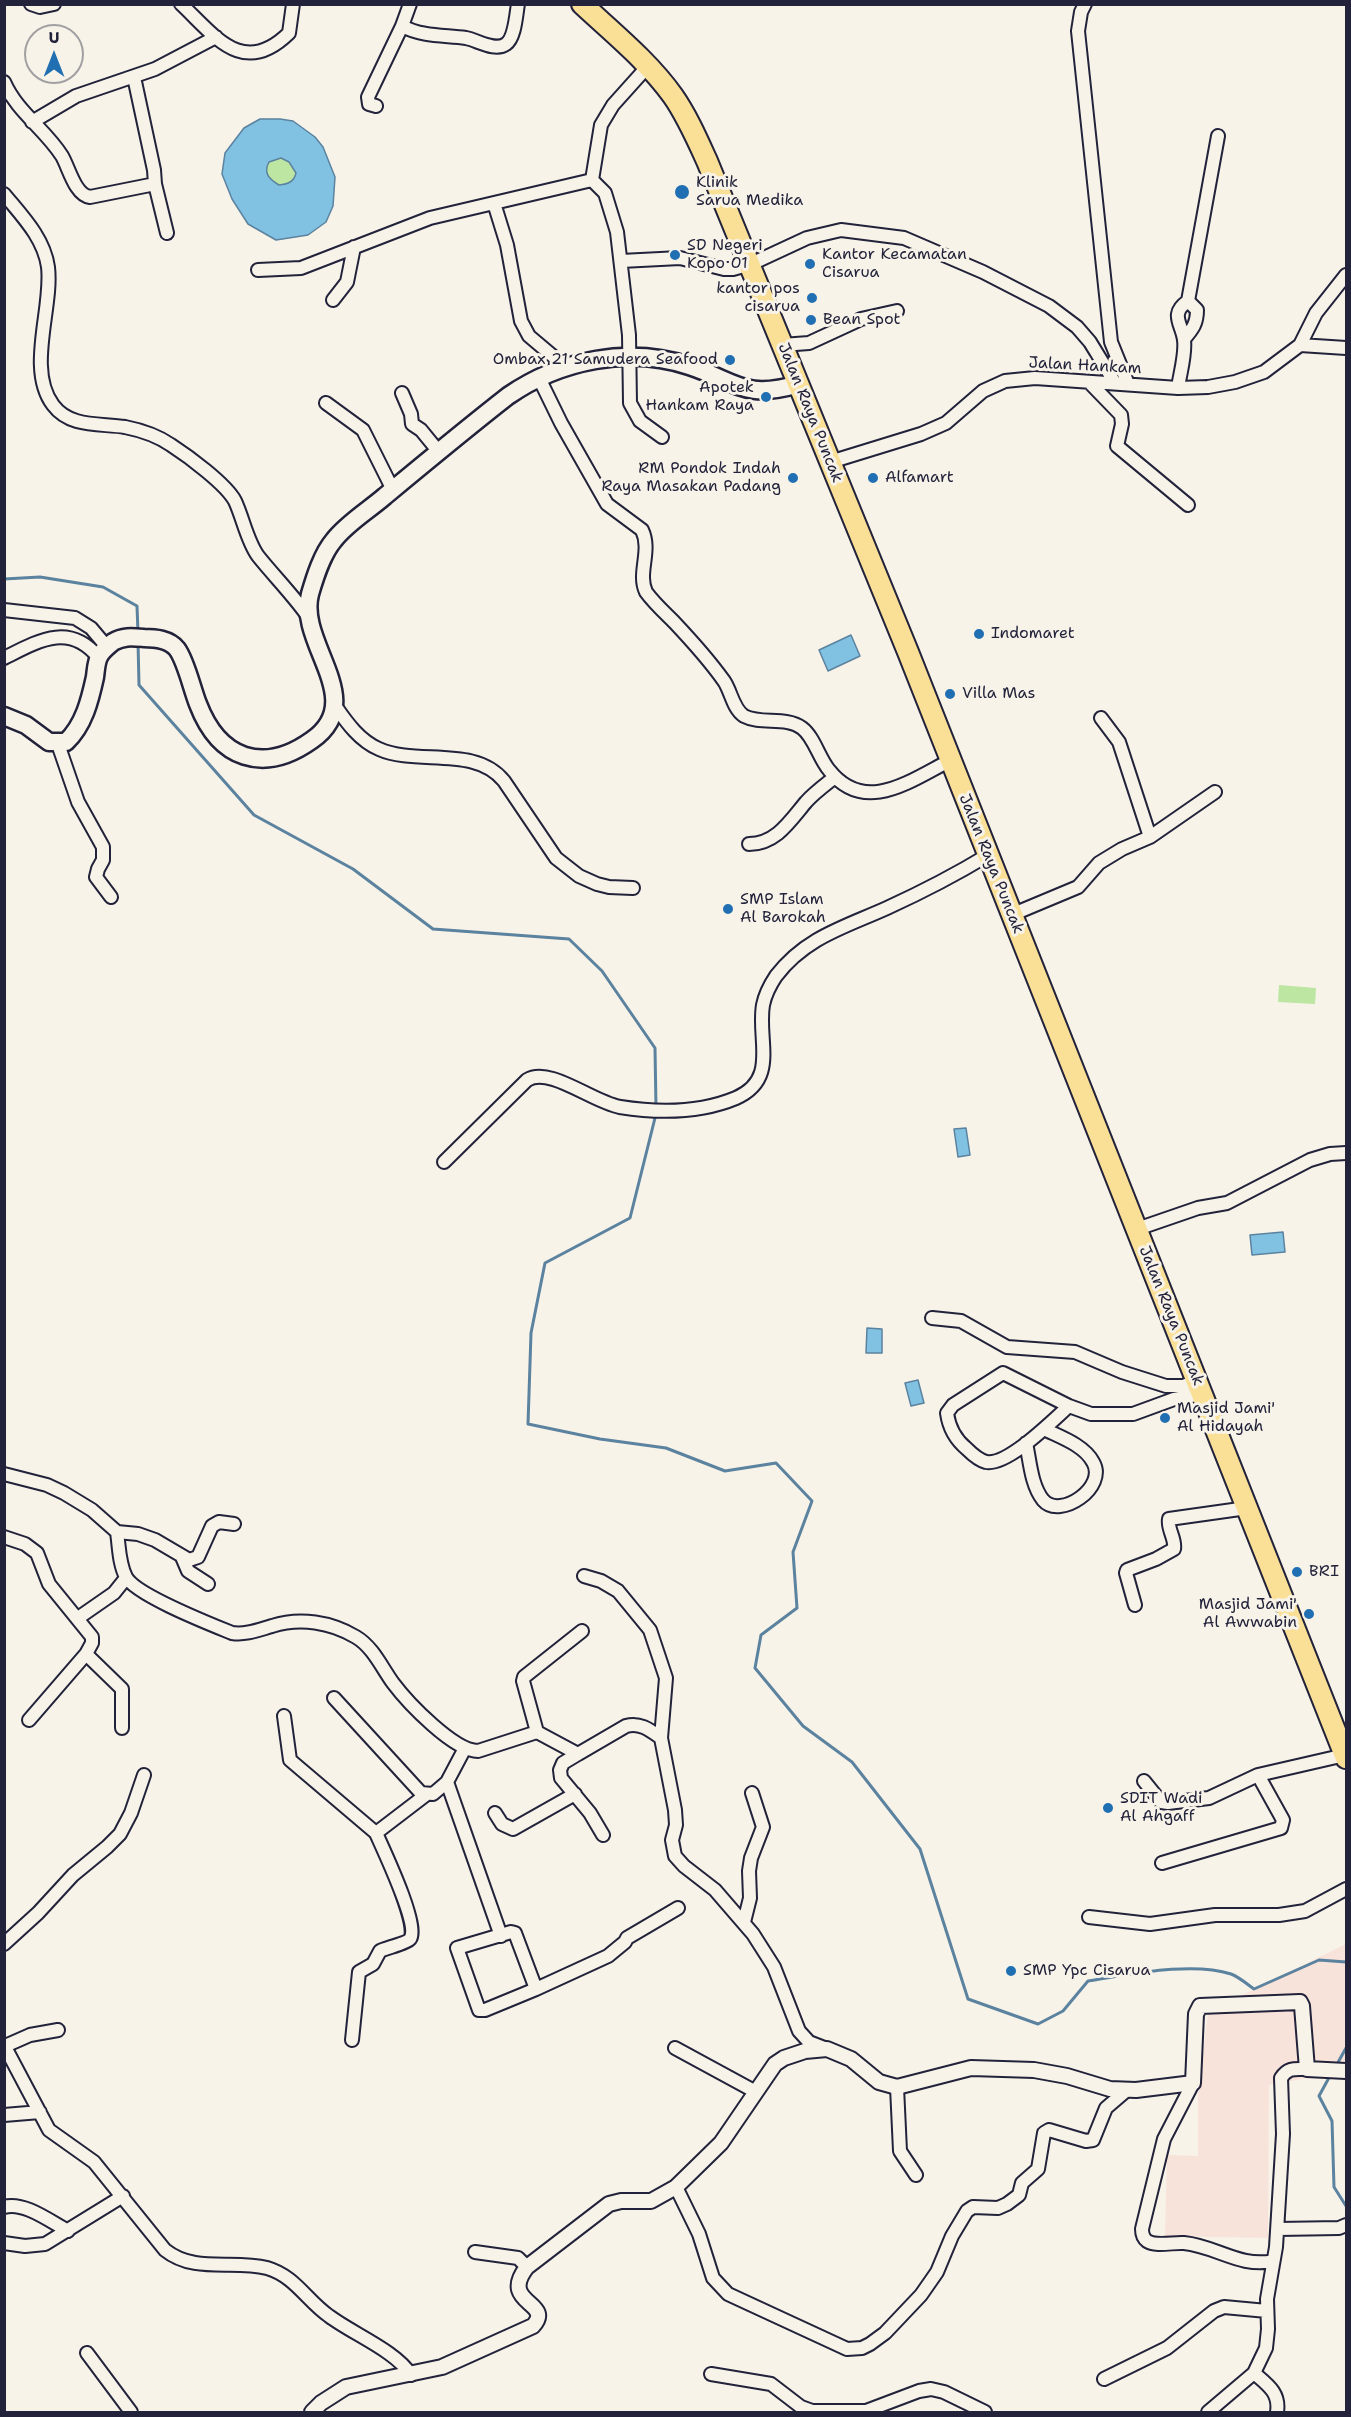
<!DOCTYPE html>
<style>
body{margin:0}
#map{position:relative;width:1351px;height:2417px;overflow:hidden;background:#f7f3e8;font-family:"Shantell Sans",sans-serif}
canvas{display:block}
.frame{position:absolute;inset:0;border:6px solid #22223b;pointer-events:none}
.north{position:absolute;left:24px;top:24px;width:60px;height:60px;box-sizing:border-box;background:#f7f3e8;border:2px solid #a29fa3;border-radius:50%;rotate:0deg;font-size:16px;font-weight:700;line-height:24px;text-align:center;color:#22223b}
.north::after{content:'';display:block;margin:auto;width:21px;height:27px;background:#1f6fb2;clip-path:polygon(50% 0,100% 100%,50% 72%,0 100%)}
</style>
<div id="map">
<canvas width="1351" height="2417"></canvas>
<div class="frame"></div>
<div class="north">U</div>
</div>
<script>
const c = document.querySelector('canvas').getContext('2d');
c.lineJoin = 'round';
function fillPath(path, color) {
  c.fillStyle = color;
  c.fill(path, 'evenodd');
}
function strokePath(path, color, width, dash) {
  c.strokeStyle = color;
  c.lineWidth = width;
  c.lineCap = dash ? 'butt' : 'round';
  c.setLineDash(dash || []);
  c.stroke(path);
}
function label(font, color, halo, rows, align = 'center') {
  c.font = font + ' "Shantell Sans",sans-serif';
  c.lineWidth = 6;
  c.setLineDash([]);
  c.textBaseline = 'middle';
  c.strokeStyle = halo;
  c.fillStyle = color;
  for (const [text, x, y, turn = 0] of rows) {
    c.save();
    c.translate(x, y);
    c.rotate((+turn || 0) * Math.PI / 180);
    c.textAlign = isNaN(turn) ? turn : align;
    if (halo) c.strokeText(text, 0, 0);
    c.fillText(text, 0, 0);
    c.restore();
  }
}
fillPath(new Path2D(`
 M1346 1944V2071L1269 2085 1268 2238 1165 2236 1167 2155 1198 2156V2096L1208 2012Z`), '#f8e3da');
fillPath(new Path2D(`
 M281 158 289 161 296 173C294 183 288 183 279 185 269 178 263 174 269 162Z
 M1279 985 1316 988 1315 1004 1278 1002Z`), '#bde6a2');
const water = new Path2D(`
 M260 119H280L293 121 315 137 323 147 335 177 333 206 326 222 308 235 276 240 248 224 232 199 222 174 225 153 244 128ZM281 158 289 162 296 173C294 182 288 184 279 185 269 179 263 173 269 162Z
 M851 635 860 656 828 671 819 650Z
 M966 1128 970 1155 958 1157 954 1129Z
 M1283 1232 1285 1252 1252 1255 1250 1235Z
 M867 1328 882 1329V1353H866Z
 M918 1380 924 1403 911 1406 905 1383Z`);
fillPath(water, '#81c2e2');
strokePath(water, '#5b829f', 1.5);
strokePath(new Path2D(`
 M4 579 40 577 103 587 137 606 138 633
 M138 642 139 685 254 815 353 869 433 929 569 939 602 971 655 1048 656 1108
 M656 1114 630 1218 545 1263 531 1333 528 1424 600 1439 666 1448 725 1471 776 1463 812 1501 793 1552 797 1608 761 1635 755 1668 803 1726 852 1762 920 1849 968 1999 1038 2024 1063 2011 1088 1981C1128 1975 1191 1961 1231 1974 1239 1977 1247 1984 1254 1989L1319 1960 1346 1962
 M1336 2066 1346 2048
 M1331 2074 1319 2096 1332 2121 1334 2187 1346 2206`), '#5b829f', 3);
const minor = new Path2D(`
 M31 4 40 7 54 4
 M181 4C215 36 243 78 289 33L293 4
 M410 4 402 26C423 37 443 35 466 38 477 40 495 52 506 44 515 38 516 15 518 4
 M1085 4 1081 12 1078 31 1111 342 1128 384
 M4 82C17 112 45 129 62 156 69 168 75 195 90 197L155 184 154 170 134 77
 M376 106 369 104 368 97 402 26
 M32 122 76 96 155 69 216 37
 M592 180 605 193 617 232 629 335 630 403 640 421 662 437
 M592 180 601 125 613 105 648 66
 M155 184 167 233
 M4 194C22 216 44 238 48 267 53 308 26 369 53 405 70 428 100 423 125 427 140 430 158 436 171 445 188 456 226 484 235 501 243 518 247 541 258 556 274 576 292 594 307 615
 M494 203 507 245 521 321 529 336 567 368
 M621 261 680 258 724 269H733L751 264 807 238 841 230 904 238 983 272 1049 306 1077 327 1090 342 1115 383
 M258 270 301 268 430 218 592 180
 M333 300 347 282 354 247
 M1184 339C1193 329 1197 323 1197 310L1188 301
 M782 345 809 343 861 319 897 311
 M1300 345 1316 313 1346 275
 M539 378 561 423 607 504 642 530C652 551 637 573 646 592 654 603 664 612 674 622 691 640 709 660 724 681 731 691 733 709 744 716 761 725 786 716 802 728 814 737 819 758 829 770 865 816 911 780 951 760
 M1090 383 1121 415 1122 424 1117 446 1188 505
 M1178 388C1180 373 1186 354 1184 340 1182 324 1169 314 1188 301L1218 136
 M402 393 411 414 412 424 421 430 439 452
 M326 403 363 430 393 490
 M830 462 921 434 946 423 983 391 1005 381 1035 378 1178 388 1208 387 1235 382 1264 372 1300 345 1346 348
 M4 610 75 618 91 628 107 647
 M4 658C38 641 69 622 98 657
 M336 707C347 723 360 741 379 749 417 766 475 745 504 781L556 858 579 876 597 884 609 887 633 888
 M1101 718 1119 742 1150 837
 M58 744 78 802 103 847V860L98 869 96 877 111 897
 M749 844C776 844 790 821 806 802 814 793 825 785 835 777
 M1011 915 1078 887 1099 863 1122 849 1150 837 1215 792
 M444 1162 527 1080C550 1066 592 1102 620 1107 658 1113 700 1113 736 1098 779 1079 757 1040 763 1005 765 995 770 985 776 976 806 937 845 927 887 908 922 892 955 875 988 855
 M1137 1229 1198 1208 1227 1203 1310 1160 1330 1154 1346 1153
 M932 1318 961 1321 1007 1347 1075 1352 1122 1372 1166 1386H1183L1196 1381
 M1069 1406C1053 1420 1008 1466 986 1462 979 1460 972 1454 967 1449 956 1440 949 1428 947 1413L953 1405 1003 1373 1069 1406 1091 1414H1133L1174 1399 1202 1394
 M1026 1443C1030 1461 1031 1485 1043 1500 1060 1520 1108 1487 1093 1462 1084 1445 1060 1437 1044 1429
 M4 1474 47 1485 64 1493 92 1510 117 1532 138 1534 155 1540 189 1560 198 1557 212 1526 219 1522 234 1524
 M117 1532C119 1546 119 1564 126 1577 136 1595 210 1624 232 1633 246 1635 258 1630 272 1626 300 1617 331 1622 356 1637 373 1647 382 1668 393 1683 408 1703 454 1751 478 1751L537 1732 578 1754 626 1726C640 1722 650 1730 661 1738L675 1810 676 1825 672 1840 675 1856 684 1866 715 1890 753 1934 774 1967 799 2031 809 2042 827 2049
 M4 1537 25 1544 37 1553 49 1584 92 1637V1643L86 1654 29 1720
 M182 1557 188 1571 208 1584
 M584 1576 601 1581 618 1591 650 1630 666 1678 661 1738
 M1135 1605 1126 1573 1127 1570 1156 1559 1174 1549C1176 1539 1167 1529 1169 1519L1247 1508
 M78 1618 114 1593 126 1578
 M86 1654 122 1689V1728
 M334 1698 421 1793 433 1794 447 1782 465 1748
 M284 1716 290 1760 376 1833 427 1794
 M537 1732 523 1681 524 1677 582 1631
 M578 1754 563 1763 560 1770 561 1778 590 1813 603 1835
 M1144 1781 1161 1802 1168 1803 1209 1798 1258 1775 1345 1755
 M447 1782 501 1936
 M495 1813 502 1824 513 1829 575 1794
 M1162 1863 1281 1828 1283 1820 1258 1775
 M1089 1917 1150 1924 1215 1915H1279L1305 1911 1346 1889
 M744 1922 750 1898 749 1871 751 1858 763 1827 752 1793
 M511 1932 515 1933 536 1989 485 2010H479L457 1948Z
 M4 1944 38 1913 73 1875 107 1847 120 1834 131 1813 144 1775
 M536 1989 608 1956 625 1942 627 1938 678 1908
 M352 2040 359 1972 373 1964 380 1951C386 1948 407 1943 410 1939 420 1926 383 1849 376 1833
 M4 2045 49 2130 94 2162 165 2250C195 2274 233 2259 267 2268 295 2276 307 2301 329 2316 353 2334 396 2351 411 2375
 M5 2046 30 2035 58 2030
 M675 2048 756 2092
 M1193 2083 1164 2139 1142 2229C1142 2233 1143 2238 1147 2241 1156 2247 1174 2242 1184 2243 1216 2246 1240 2268 1273 2261
 M897 2087 900 2151 916 2175
 M4 2115 40 2112
 M676 2187 699 2234 713 2278 728 2294 847 2349 862 2348 870 2344 885 2333 921 2295 937 2272 952 2236 967 2211 973 2207 998 2208 1007 2204 1019 2195 1022 2183 1038 2169 1044 2133 1049 2130 1086 2141 1093 2140 1106 2108 1127 2090
 M4 2207C24 2201 51 2222 68 2231
 M1278 2229 1339 2228 1346 2225
 M4 2243 25 2246 45 2244 123 2196
 M475 2252 518 2258 527 2267
 M87 2353 131 2412
 M1254 2373C1268 2385 1280 2393 1277 2412
 M711 2374 771 2384 801 2407 812 2411H866L919 2391 931 2389 944 2392 985 2412
 M1104 2379 1167 2348 1214 2311 1224 2307 1267 2311
 M1208 2412 1254 2373 1266 2348 1268 2329 1267 2299 1276 2247 1283 2134 1281 2078C1288 2067 1295 2069 1307 2069`);
const tertiary = new Path2D(`
 M312 2412 321 2403 346 2387 442 2367 533 2326C555 2302 498 2304 527 2267L609 2204 621 2201H651L676 2187 721 2143 775 2064 784 2058 805 2051 827 2049 851 2059 879 2082 897 2087 971 2068 1034 2070 1067 2076 1110 2089 1136 2090 1193 2083 1196 2014 1200 2006 1300 2002 1302 2006 1307 2069 1346 2071`);
const secondary = new Path2D(`
 M4 716 26 725 49 742H66C84 725 90 700 95 677 96 670 96 661 100 655 103 650 108 646 113 642 123 636 132 637 144 638 155 638 169 639 177 649 186 661 192 689 198 704 219 759 263 775 312 740 369 700 297 644 310 594 315 577 322 554 334 540 347 523 369 510 385 496 426 462 467 428 508 396 560 360 629 346 689 366 738 382 743 400 799 384`);
const trunk = new Path2D(`
 M582 4C613 33 648 61 673 96 687 116 697 139 707 161L908 652 1346 1758`);
strokePath(minor, '#22223b', 16);
strokePath(tertiary, '#22223b', 18);
strokePath(secondary, '#22223b', 21);
strokePath(trunk, '#22223b', 24);
strokePath(minor, '#f7f3e8', 12);
strokePath(tertiary, '#f7f3e8', 14);
strokePath(secondary, '#f7f3e8', 16);
strokePath(trunk, '#fadf96', 20);
for (const [x, y, r, color] of [
 [682,192,8,"#1f6fb2"],
 [675,255,6,"#1f6fb2"],
 [810,264,6,"#1f6fb2"],
 [812,298,6,"#1f6fb2"],
 [811,320,6,"#1f6fb2"],
 [730,360,6,"#1f6fb2"],
 [766,397,6,"#1f6fb2"],
 [793,478,6,"#1f6fb2"],
 [873,478,6,"#1f6fb2"],
 [979,634,6,"#1f6fb2"],
 [950,694,6,"#1f6fb2"],
 [728,909,6,"#1f6fb2"],
 [1165,1418,6,"#1f6fb2"],
 [1297,1572,6,"#1f6fb2"],
 [1309,1614,6,"#1f6fb2"],
 [1108,1808,6,"#1f6fb2"],
 [1011,1971,6,"#1f6fb2"]
]) {
  const dot = new Path2D();
  dot.arc(x, y, r, 0, 2 * Math.PI);
  c.fillStyle = color;
  c.fill(dot);
  strokePath(dot, '#f7f3e8', 2);
}
label('16px', '#22223b', '#f7f3e8', [
 ["Klinik",696,183],
 ["Sarua Medika",696,201],
 ["SD Negeri",687,246],
 ["Kopo 01",687,264],
 ["Kantor Kecamatan",822,255],
 ["Cisarua",822,273],
 ["kantor pos",800,289,"right"],
 ["cisarua",800,307,"right"],
 ["Bean Spot",823,320],
 ["Ombax 21 Samudera Seafood",718,360,"right"],
 ["Apotek",754,388,"right"],
 ["Hankam Raya",754,406,"right"],
 ["RM Pondok Indah",781,469,"right"],
 ["Raya Masakan Padang",781,487,"right"],
 ["Alfamart",885,478],
 ["Indomaret",991,634],
 ["Villa Mas",962,694],
 ["SMP Islam",740,900],
 ["Al Barokah",740,918],
 ["Masjid Jami'",1177,1409],
 ["Al Hidayah",1177,1427],
 ["BRI",1309,1572],
 ["Masjid Jami'",1297,1605,"right"],
 ["Al Awwabin",1297,1623,"right"],
 ["SDIT Wadi",1120,1799],
 ["Al Ahgaff",1120,1817],
 ["SMP Ypc Cisarua",1023,1971]
], 'left');
label('16px', '#22223b', '#f7f3e8', [
 ["Jalan Hankam",1085,366,3],
 ["Jalan Raya Puncak",810,413,68],
 ["Jalan Raya Puncak",991,864,68],
 ["Jalan Raya Puncak",1171,1316,68]
]);
</script>
